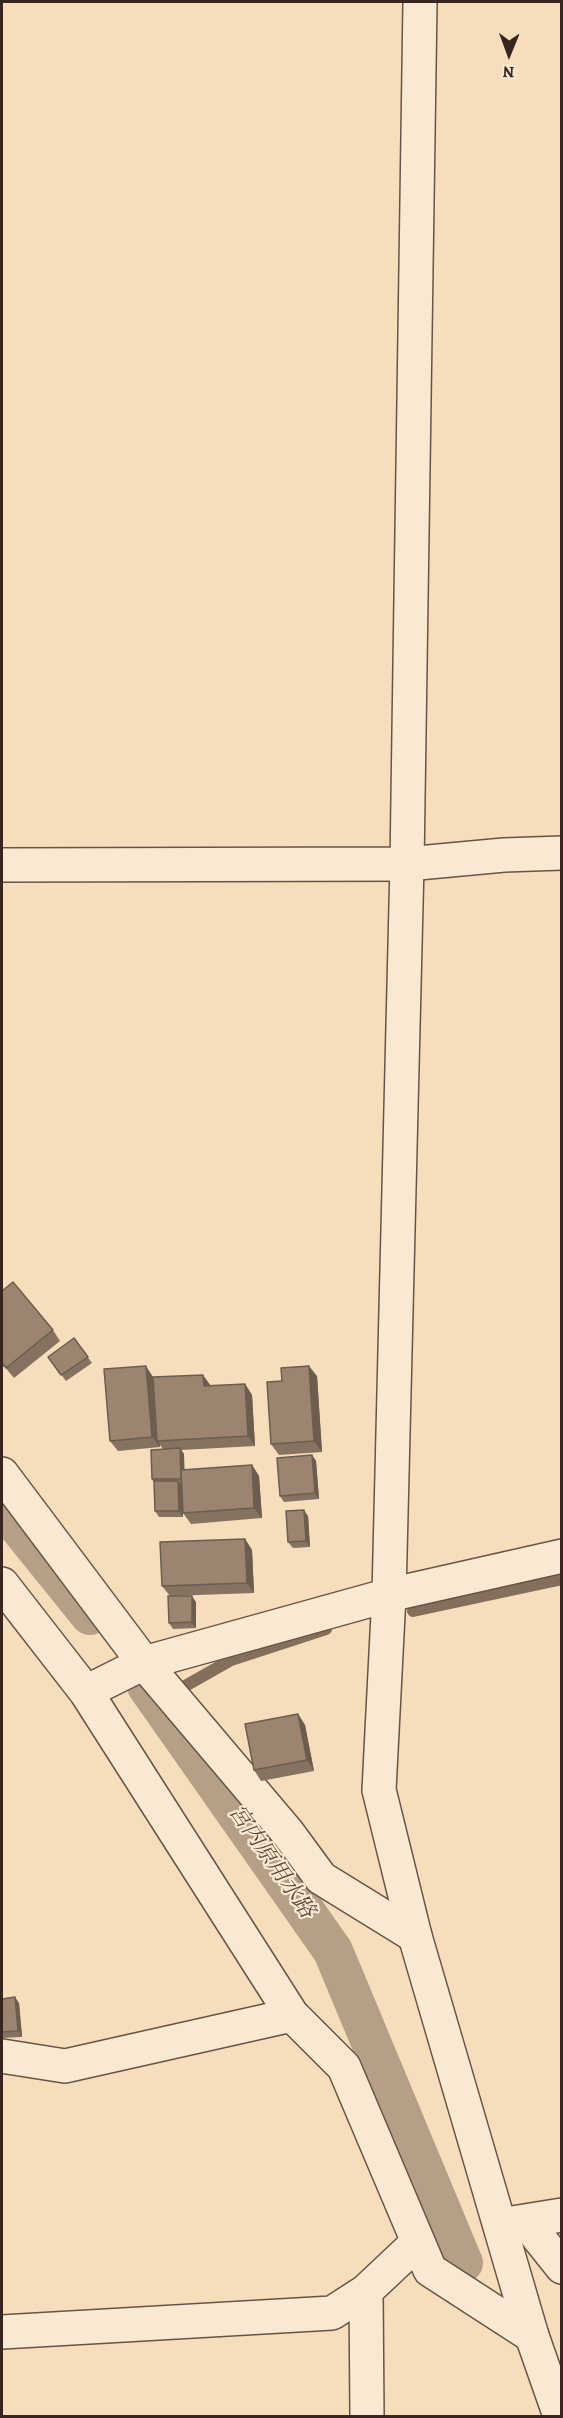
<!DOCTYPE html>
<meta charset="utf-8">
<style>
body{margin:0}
#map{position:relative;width:563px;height:2418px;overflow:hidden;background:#f6ddbc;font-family:Alegreya,serif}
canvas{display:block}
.frame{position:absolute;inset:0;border:3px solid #38261e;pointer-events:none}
.north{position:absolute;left:479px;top:24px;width:60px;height:60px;-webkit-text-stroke:4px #f9e9d3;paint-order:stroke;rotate:181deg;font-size:16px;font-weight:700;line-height:24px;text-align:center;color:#38261e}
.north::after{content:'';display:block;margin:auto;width:21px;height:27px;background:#38261e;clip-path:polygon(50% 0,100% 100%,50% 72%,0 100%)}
</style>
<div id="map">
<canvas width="563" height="2418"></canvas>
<div class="frame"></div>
<div class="north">N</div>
</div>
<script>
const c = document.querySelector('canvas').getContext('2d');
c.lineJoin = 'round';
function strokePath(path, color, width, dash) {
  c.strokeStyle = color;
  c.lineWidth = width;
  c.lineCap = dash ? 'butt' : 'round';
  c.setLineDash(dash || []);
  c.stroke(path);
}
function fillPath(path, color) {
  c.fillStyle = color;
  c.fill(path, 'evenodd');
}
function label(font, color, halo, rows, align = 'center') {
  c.font = font + ' Alegreya,"Noto Serif JP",serif';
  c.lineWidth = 4.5;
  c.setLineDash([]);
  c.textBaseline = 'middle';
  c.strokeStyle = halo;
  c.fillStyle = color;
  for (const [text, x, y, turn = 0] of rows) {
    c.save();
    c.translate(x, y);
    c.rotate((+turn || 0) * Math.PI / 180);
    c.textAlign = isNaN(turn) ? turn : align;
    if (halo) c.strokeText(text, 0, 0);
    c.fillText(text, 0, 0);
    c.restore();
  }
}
strokePath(new Path2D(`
 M413 1611 562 1579
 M171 1694 231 1660 326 1629`), '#836f5c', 12);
strokePath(new Path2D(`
 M2 1506 90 1615
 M147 1686 333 1951 463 2263`), '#b59f86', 40);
const minor = new Path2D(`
 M2 865 407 864 504 855 562 853
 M2 1474 144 1663 288 1833 321 1878 415 1936
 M2 1584 86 1692 144 1663 389 1595 562 1556
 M86 1692 292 2015
 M2 2056 65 2066 292 2015 344 2067 430 2270 532 2336
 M526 2222 562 2267
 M500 2225 562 2215
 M2 2332 332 2313 366 2291
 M367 2416 366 2291 418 2242`);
const tertiary = new Path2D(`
 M420 2 407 864 389 1595 379 1790 415 1936 532 2336 560 2416`);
strokePath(minor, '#685446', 36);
strokePath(tertiary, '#685446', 36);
strokePath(minor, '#f9e9d3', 33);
strokePath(tertiary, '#f9e9d3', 33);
fillPath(new Path2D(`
 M2 1291 53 1330 60 1341 14 1378 4 1366 2 1368Z
 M74 1338 92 1363 66 1381 48 1357Z
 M317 1376 322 1452 279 1455 271 1444 282 1381Z
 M153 1377 154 1379 211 1386 245 1384 252 1395 255 1446 181 1450 184 1454V1470L252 1465 259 1476 262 1518 191 1524 183 1513V1506V1517H159L155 1511 154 1483 152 1479 163 1449 160 1445V1447L118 1451 110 1441Z
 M312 1455 316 1461 319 1499 284 1502 280 1496Z
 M308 1516 310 1547 293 1548 288 1542Z
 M245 1539 252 1550 254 1593 170 1596 196 1602V1628L173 1629 169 1623 170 1596 162 1586Z
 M298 1714 305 1725 314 1771 261 1781 254 1770Z
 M2 1999 19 2003 22 2037 2 2038Z`), '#857260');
fillPath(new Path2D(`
 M146 1366 153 1377 159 1441H157L160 1445V1447L152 1437Z
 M309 1366 317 1376 322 1452 314 1441Z
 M203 1375 211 1386H204Z
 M245 1384 252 1395 255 1446 248 1436Z
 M180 1448 184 1454 185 1484 181 1479Z
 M312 1455 316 1461 319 1499 315 1493Z
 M252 1465 259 1476 262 1518 254 1508Z
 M178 1481 183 1487V1517L179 1511Z
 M304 1510 308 1516 310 1547 306 1541Z
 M245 1539 252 1550 254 1593 247 1583Z
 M192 1596 196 1602V1628L192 1622Z
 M298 1714 305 1725 314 1771 307 1760Z
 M15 1997 19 2003 22 2037 18 2031Z`), '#6c5d4e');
const building = new Path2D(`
 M13 1282 53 1330 6 1368 2 1362V1291Z
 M74 1338 88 1357 61 1375 48 1357Z
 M146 1366 152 1437 110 1441 104 1369Z
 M309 1366 314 1441 271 1444 267 1382 282 1381 281 1368Z
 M203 1375 204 1386 245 1384 248 1436 157 1441 153 1377Z
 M180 1448 181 1479H152L151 1450Z
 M312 1455 315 1493 280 1496 277 1458Z
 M252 1465 254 1508 183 1513 181 1470Z
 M154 1481H178L179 1511H155Z
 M304 1510 306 1541 288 1542 286 1511Z
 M245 1539 247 1583 162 1586 160 1542Z
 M168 1596H192V1622L169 1623Z
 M298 1714 307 1760 254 1770 245 1724Z
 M15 1997 18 2031 2 2032V1999Z`);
fillPath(building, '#9b8570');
strokePath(building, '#6c5d4e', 1.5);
label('italic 22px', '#5e4a3d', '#f9e9d3', [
 ["宮内原用水路",271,1862,55]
]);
</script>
